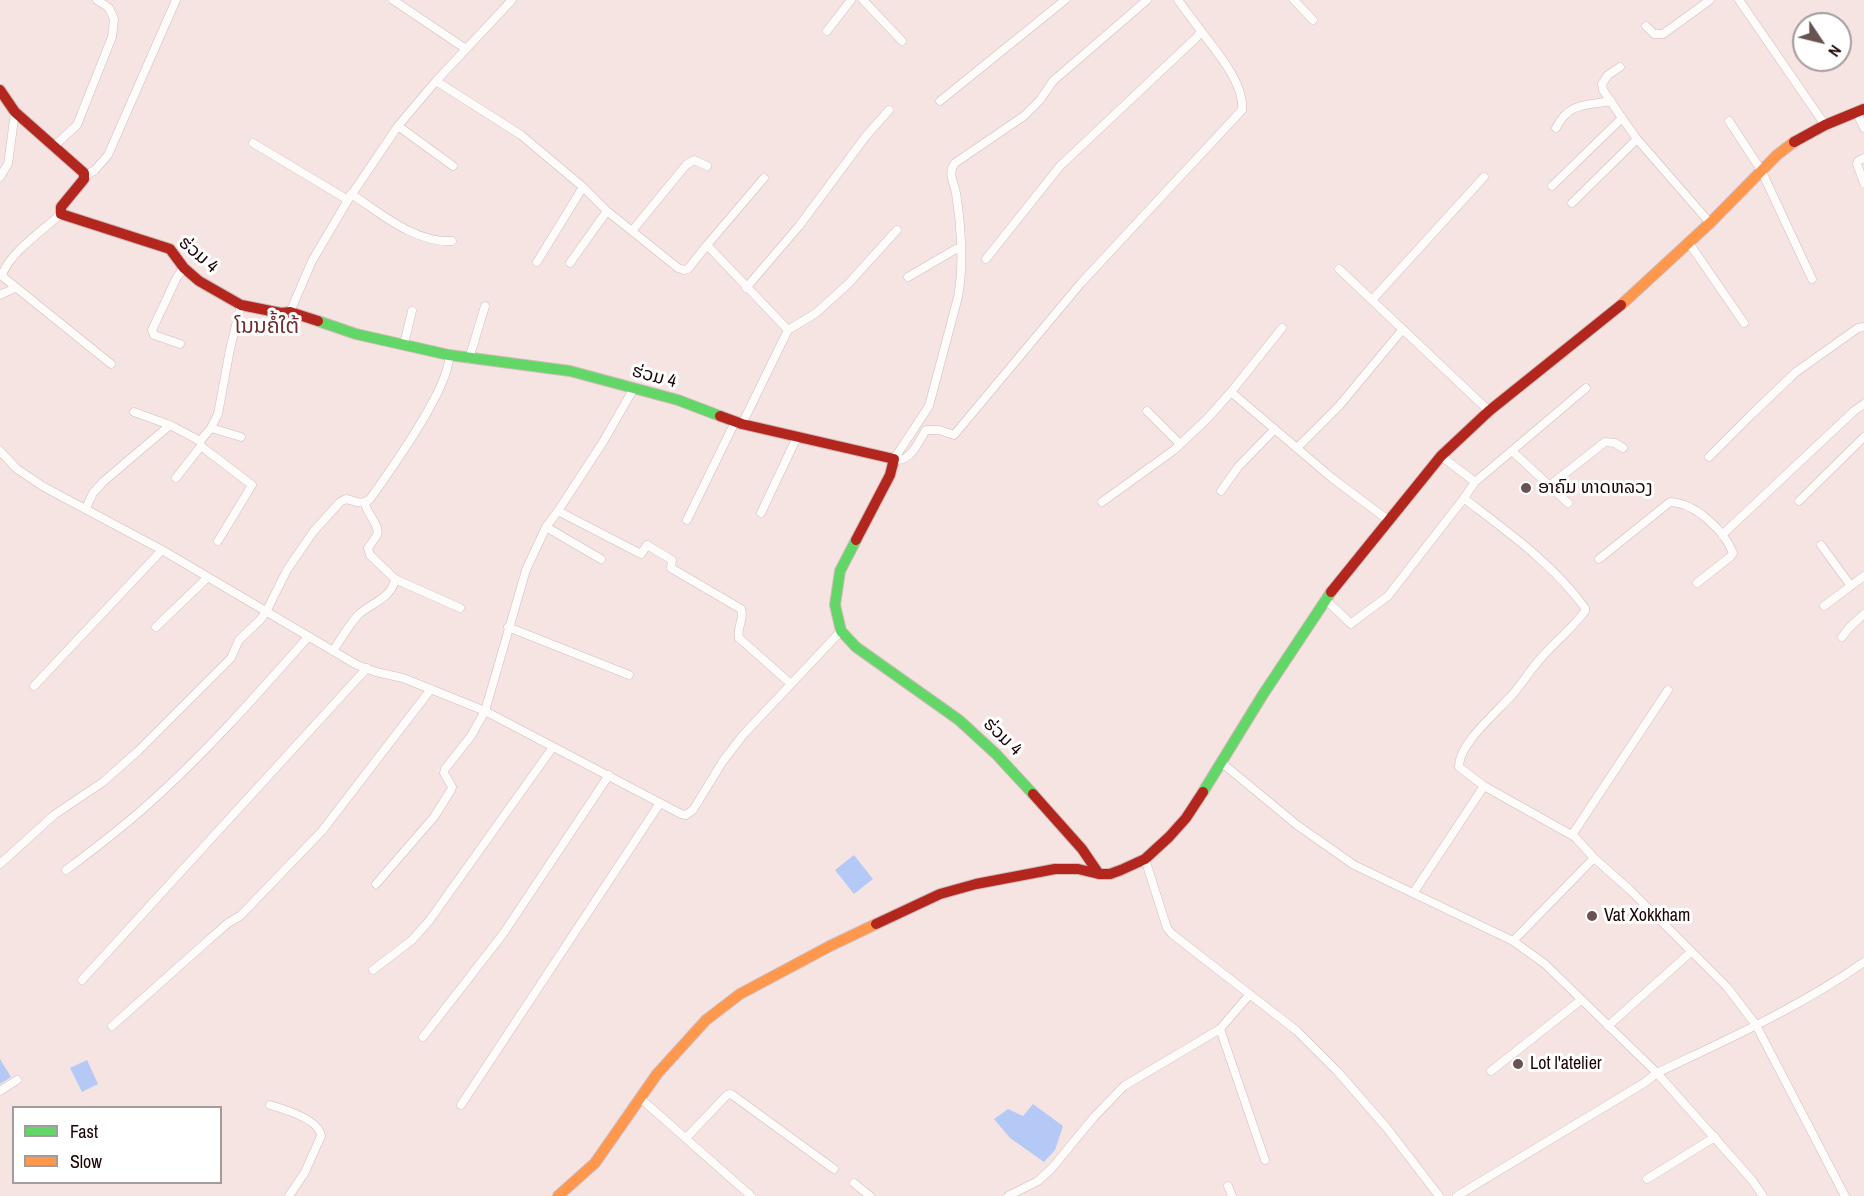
<!DOCTYPE html>
<meta charset="utf-8">
<style>
body{margin:0}
#map{position:relative;width:1864px;height:1196px;overflow:hidden;background:#f6e4e3;font-family:"Archivo Narrow",sans-serif}
canvas{display:block}
.legend{position:absolute;left:12px;top:1106px;width:210px;height:78px;box-sizing:border-box;background:#fff;border:2px solid #a49b9b;margin:0;padding:8px 10px;list-style:none;font-size:18px;color:#1c0404}
.legend li{display:flex;align-items:center;gap:12px;height:30px}
.legend b{width:30px;border:2px solid #a49b9b}
.north{position:absolute;left:1792px;top:12px;width:60px;height:60px;box-sizing:border-box;background:#fff;border:2px solid #a49b9b;border-radius:50%;rotate:125deg;font-size:16px;font-weight:700;line-height:24px;text-align:center;color:#1c0404}
.north::after{content:'';display:block;margin:auto;width:21px;height:27px;background:#685252;clip-path:polygon(50% 0,100% 100%,50% 72%,0 100%)}
</style>
<div id="map">
<canvas width="1864" height="1196"></canvas>
<ul class="legend">
<li><b style="height:8px;background:#63d668"></b>Fast</li>
<li><b style="height:8px;background:#ff974d"></b>Slow</li>
</ul>
<div class="north">N</div>
</div>
<script>
const c = document.querySelector('canvas').getContext('2d');
c.lineJoin = 'round';
function fillPath(path, color) {
  c.fillStyle = color;
  c.fill(path, 'evenodd');
}
function strokePath(path, color, width, dash) {
  c.strokeStyle = color;
  c.lineWidth = width;
  c.lineCap = dash ? 'butt' : 'round';
  c.setLineDash(dash || []);
  c.stroke(path);
}
function label(font, color, halo, rows, align = 'center') {
  c.font = font + ' "Archivo Narrow","Noto Sans Lao",sans-serif';
  c.lineWidth = 6;
  c.setLineDash([]);
  c.textBaseline = 'middle';
  c.strokeStyle = halo;
  c.fillStyle = color;
  for (const [text, x, y, turn = 0] of rows) {
    c.save();
    c.translate(x, y);
    c.rotate((+turn || 0) * Math.PI / 180);
    c.textAlign = isNaN(turn) ? turn : align;
    if (halo) c.strokeText(text, 0, 0);
    c.fillText(text, 0, 0);
    c.restore();
  }
}
fillPath(new Path2D(`
 M854 855 873 879 854 894 835 870Z
 M0 1059 11 1077 0 1084Z
 M87 1060 98 1084 82 1092 70 1068Z
 M1033 1104 1063 1126 1055 1150 1044 1162 1010 1138 994 1119 1008 1109 1023 1116Z`), '#b5c9f7');
const street = new Path2D(`
 M393 0 466 49
 M863 0 902 41
 M1147 0 1053 81 1040 100 1024 116 955 163C947 173 954 182 956 193 961 224 964 266 958 297L929 406 894 459C910 464 918 442 926 430H939L954 435 1081 283 1242 110C1245 84 1216 51 1201 31
 M1294 0 1313 20
 M1739 0 1825 125
 M1646 26 1654 34H1663L1710 0
 M827 31 851 0
 M1620 67 1608 75 1602 84 1603 90 1622 118
 M436 81 521 135 583 187 607 211 678 268 684 270 688 269 707 245 788 330
 M940 101 1065 0
 M1857 113 1864 128
 M1729 121 1761 170 1812 279
 M398 126 453 166
 M1556 128C1569 102 1585 106 1611 101
 M253 143 348 200
 M53 147 77 125 112 37 114 19 109 8 97 0
 M1864 158 1858 161 1857 164 1864 183
 M85 176 95 170 108 155 176 0
 M0 177 8 164 15 112
 M1552 186 1622 118 1637 139 1710 223
 M351 194C381 213 414 243 452 241
 M1572 203 1637 139
 M61 214C44 229 7 255 2 276L111 364
 M632 231 686 165 694 160 707 166
 M1689 243 1744 323
 M707 245 764 178
 M986 259 1060 166 1197 37 1201 31 1178 0
 M537 262 583 187
 M570 263 607 211
 M1339 269 1489 411
 M908 277 956 249 961 250
 M746 288 799 226 866 136 889 110
 M0 295 15 288
 M1372 300 1484 177
 M290 312 312 261 348 200 398 126 436 81 512 0
 M1282 328 1231 392 1332 478 1388 520
 M180 344 154 335 152 330 177 277 184 268
 M404 344 412 311
 M469 359 485 306
 M1586 388 1475 482 1464 498 1466 500C1509 533 1553 564 1585 608V611C1573 628 1555 642 1541 658 1531 669 1523 682 1513 694 1498 711 1459 743 1459 767L1484 786 1575 837 1594 858 1630 890 1727 987 1756 1025 1845 1196
 M1147 411 1180 444
 M134 412 170 425 200 441 201 446 206 450 252 485 218 541
 M742 424 788 330 816 313 848 284 897 230
 M211 428 241 437
 M200 441 211 428 218 414 230 349 241 305
 M1297 448 1339 406 1403 329
 M0 451 17 469 44 487 162 550 357 665 376 672 403 678 485 711 681 814 686 815 693 810 723 761 743 735 841 631
 M1512 451 1568 503
 M1441 456 1475 482
 M1709 457 1752 414 1796 372 1858 328 1864 327
 M176 478 201 446
 M1549 486 1605 442 1615 443 1623 448
 M1221 491 1238 467 1275 429
 M1799 501 1864 437
 M1102 502 1174 450 1207 419 1231 392
 M86 508 93 493 104 481 170 425
 M558 511 641 554 647 545 672 560 671 568 741 609C745 619 736 628 739 638L791 684
 M761 513 797 437
 M687 520 735 422
 M546 527 601 559
 M1723 536 1724 533 1854 411 1864 404
 M1821 545 1851 586
 M1599 559 1670 502C1695 503 1724 530 1733 553L1730 557 1697 583
 M395 579 460 608
 M1325 599 1349 622 1351 624 1353 622 1388 596 1464 498
 M1824 606 1864 576
 M156 627 207 578
 M508 627 629 675
 M1842 637 1849 628 1864 614
 M333 651C341 639 349 625 358 615 371 603 392 598 395 579L370 555 368 548C371 544 374 540 377 535 381 526 366 513 365 503
 M34 686 162 550
 M1222 763 1297 825 1354 865 1513 941 1545 964 1657 1073 1752 1180 1763 1196
 M1572 835 1668 690
 M1145 859 1167 928 1172 934 1297 1031 1338 1072 1386 1127 1439 1196
 M0 864 54 815 103 782 138 751 231 658 239 640 260 620 266 612 287 570 313 532 340 502 346 499C356 501 361 506 370 499 390 471 451 386 449 355
 M66 870C93 850 119 830 144 808 203 756 256 696 308 637
 M376 884 434 817 451 790 452 787 444 773 445 769 471 736 485 711 526 570 546 527 558 511 603 442 634 388
 M1414 892 1484 786
 M1513 941 1594 858
 M373 970 412 940 429 921 553 747
 M82 980 367 668
 M112 1026 203 945 228 923 240 916 322 831 431 689
 M1608 1026 1691 952
 M1220 1029 1265 1160
 M423 1037 503 934 609 775
 M1491 1071 1581 1000
 M0 1091 17 1080
 M640 1098 751 1196
 M270 1105C284 1109 320 1120 321 1136L305 1172 289 1196
 M461 1105 660 803
 M686 1138 727 1095 731 1094 834 1169
 M1647 1179 1715 1137
 M854 1183 870 1196
 M1228 1186 1232 1196
 M1008 1196 1038 1181 1052 1168 1094 1117 1124 1086 1220 1029 1250 994
 M1457 1196 1644 1083 1657 1073C1728 1039 1800 1007 1864 962`);
const fast = new Path2D(`
 M318 321 356 334 449 355 570 371 678 400 720 416
 M856 540 840 571 835 605 841 631 856 647 959 720 996 754 1033 794
 M1203 792 1262 696 1331 592`);
const slow = new Path2D(`
 M1621 305 1710 223 1777 155 1794 142
 M558 1196 595 1163 657 1074 706 1020 740 994 830 946 876 924`);
const jam = new Path2D(`
 M0 90 15 112 84 173V179L61 207V214L170 249 184 268 199 281 241 305 281 313 290 312 318 321
 M1794 142 1825 125 1864 109
 M720 416 742 424 894 459 890 475 856 540
 M1331 592 1441 456 1489 411 1621 305
 M1033 794 1082 849 1099 874
 M876 924 940 894 976 884 1055 869H1078L1099 874H1110L1121 870 1145 859 1169 837 1186 818 1203 792`);
strokePath(street, '#d1bbba', 9);
strokePath(fast, '#d1bbba', 12);
strokePath(slow, '#d1bbba', 12);
strokePath(jam, '#d1bbba', 12);
strokePath(street, '#fefbfb', 8);
strokePath(fast, '#63d668', 10);
strokePath(slow, '#ff974d', 10);
strokePath(jam, '#b3261e', 10);
for (const [x, y, r, color] of [
 [1526,488,6,"#685252"],
 [1592,916,6,"#685252"],
 [1518,1064,6,"#685252"]
]) {
  const dot = new Path2D();
  dot.arc(x, y, r, 0, 2 * Math.PI);
  c.fillStyle = color;
  c.fill(dot);
  strokePath(dot, '#fff', 2);
}
label('18px', '#1c0404', '#fff', [
 ["ຮ່ວມ 4",198,255,41],
 ["ຮ່ວມ 4",654,377,15],
 ["ຮ່ວມ 4",1002,737,44]
]);
label('18px', '#1c0404', '#fff', [
 ["ອາຄົມ ທາດຫລວງ",1538,488],
 ["Vat Xokkham",1604,916],
 ["Lot l'atelier",1530,1064]
], 'left');
label('21px', '#6f2e2e', '#fff', [
 ["ໂນນຄໍ້ໃຕ້",267,327]
]);
</script>
